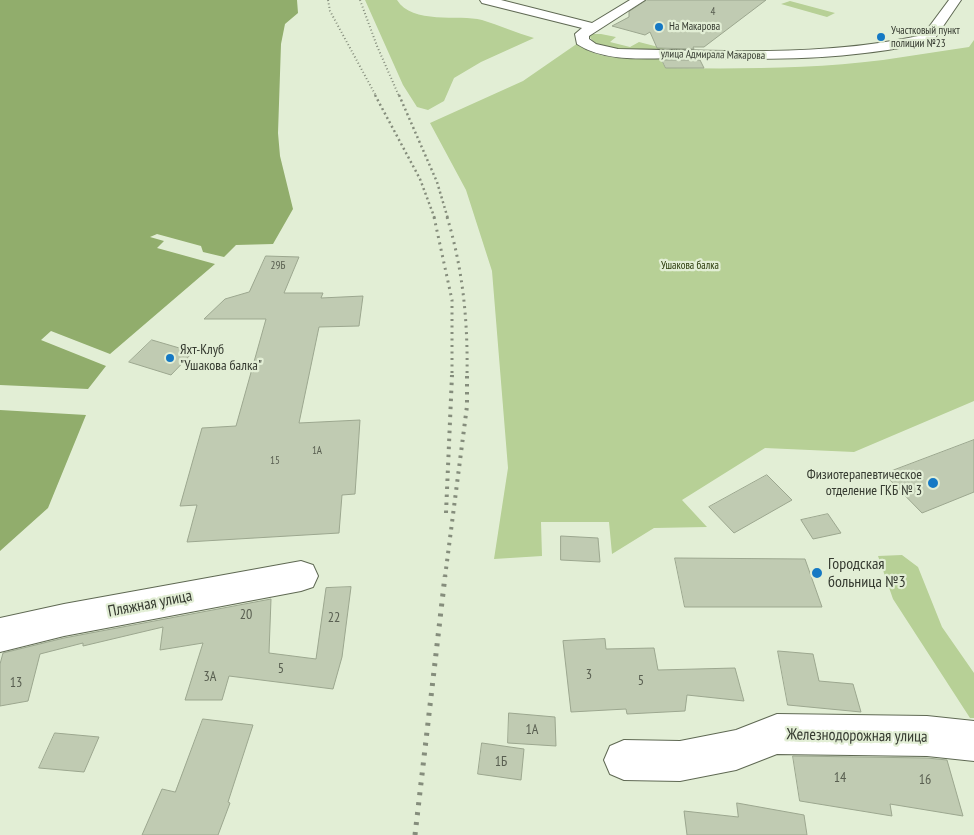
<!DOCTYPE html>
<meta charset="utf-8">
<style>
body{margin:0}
canvas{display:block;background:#e2eed5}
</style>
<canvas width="974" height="835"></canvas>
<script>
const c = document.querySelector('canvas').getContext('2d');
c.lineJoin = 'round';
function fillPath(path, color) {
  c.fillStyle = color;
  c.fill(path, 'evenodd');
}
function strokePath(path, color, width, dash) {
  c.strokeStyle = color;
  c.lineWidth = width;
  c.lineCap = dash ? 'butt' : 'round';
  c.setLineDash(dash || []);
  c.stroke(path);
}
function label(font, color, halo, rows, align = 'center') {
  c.font = font + ' "PT Sans Narrow",sans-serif';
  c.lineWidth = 4.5;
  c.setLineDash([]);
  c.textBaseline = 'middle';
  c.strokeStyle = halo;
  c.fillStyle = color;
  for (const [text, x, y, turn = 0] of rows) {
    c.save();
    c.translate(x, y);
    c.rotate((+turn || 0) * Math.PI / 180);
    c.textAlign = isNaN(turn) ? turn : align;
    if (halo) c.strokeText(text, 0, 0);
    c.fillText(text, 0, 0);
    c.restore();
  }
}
fillPath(new Path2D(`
 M365 0H397C412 25 459 14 482 20 499 25 516 33 534 38L481 62 454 78 444 101 428 110 417 107 403 85Z
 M790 1 835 13 827 17 781 4Z
 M588 34H601L616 37 610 42 630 47 639 42 674 51 625 52 594 43Z
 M974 40V401L854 452 765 448 682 500 707 527 654 528 612 554 609 522H541L542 556 494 559 508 468 492 271 466 190 430 123 523 81 578 43C594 61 637 59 660 59L666 68C738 69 811 69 883 60 912 56 940 51 969 47Z
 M902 555 918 567 942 627 974 673V718H970L893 599 878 556Z`), '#b7d096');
fillPath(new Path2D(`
 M0 0H297L298 13 285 24 281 44 278 133 280 156 293 209 273 244 236 245 224 257 203 252 201 246 157 234 150 237 164 241 157 248 215 264 110 354 51 331 41 340 106 366 88 389 0 385Z
 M0 410 86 415 48 508 0 551Z`), '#91ad6c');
const building = new Path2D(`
 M647 0H766L704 47H693L694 49 657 48 650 32 645 35 612 26 629 17V12Z
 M662 60H700L704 68H666Z
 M266 256 299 257 284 293H323L321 298 363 296 359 326 319 327 299 423 360 420 355 494 342 495 339 533 187 542 197 505 180 506 202 428 236 426 266 319H204L225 299 249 292Z
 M152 340 193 352 171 375 129 362Z
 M974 440V492L922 513 884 474Z
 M767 475 792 500 734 533 709 507Z
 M828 514 841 533 813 539 801 520Z
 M561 536 598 538 600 562 561 560Z
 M675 558 805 559 822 607H685Z
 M351 587 342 657 333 689 229 676 222 700H185L203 643 160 650 163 627 83 646V643L40 654 28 701 0 706V664L3 653 64 638 271 599 269 653 316 659 326 588Z
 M605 639 606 649 654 648 658 670 735 668 744 701 687 695 685 711 627 714 626 709 571 712 563 641Z
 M778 651 813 654 819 681 853 684 861 712 788 705Z
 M509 713 555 717 556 746 508 743Z
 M203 719 253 725 228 802 230 803 218 835H142L162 789 175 792Z
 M55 733 99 737 84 772 39 768Z
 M482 743 524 749 521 780 478 774Z
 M793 756 927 758 947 760 963 816 890 804 892 816 800 801Z
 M737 803 804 815 807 835H687L684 811 738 817Z`);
fillPath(building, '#c0cbb2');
strokePath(building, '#9ca78f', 1);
const minor = new Path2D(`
 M480 0H501L592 23 630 0H645L589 36V39L596 44 618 49C719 51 825 57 923 35L949 0H961L933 41C851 61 765 60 682 58 648 58 606 63 577 44L575 34 582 28 482 3Z
 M301 561 313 565 318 576 313 587 301 591 64 636 0 652V618L64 604Z
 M777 714 927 716 974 721V761L927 756 777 754 736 770 680 781 624 780 610 774 604 760 610 746 624 740 680 741 736 730Z`);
strokePath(minor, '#5f6953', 2);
fillPath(minor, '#fff');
strokePath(new Path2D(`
 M328 0 330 11 376 96
 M360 0 377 46 399 96`), '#858d7c', 2, [1, 2.5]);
strokePath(new Path2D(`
 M375 95 420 179 435 219
 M399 95 437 182 448 219`), '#858d7c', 2.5, [2, 3]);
strokePath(new Path2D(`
 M434 217 452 300V376
 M447 217C463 269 468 322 467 376`), '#858d7c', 3, [2, 4.5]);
strokePath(new Path2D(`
 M446 513 452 375
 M445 577 467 406V375`), '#858d7c', 4, [2.5, 5.5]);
strokePath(new Path2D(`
 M415 835 445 576`), '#858d7c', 5, [3, 7]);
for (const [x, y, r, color] of [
 [659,27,5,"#1579c4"],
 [881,37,5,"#1579c4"],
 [170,358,5,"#1579c4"],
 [933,483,6,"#1579c4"],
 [817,573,6,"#1579c4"]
]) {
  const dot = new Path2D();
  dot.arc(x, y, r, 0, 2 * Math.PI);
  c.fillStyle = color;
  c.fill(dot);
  strokePath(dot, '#e2eed5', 2);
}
label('11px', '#585e50', null, [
 ["4",713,12],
 ["29Б",278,266],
 ["1А",317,451],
 ["15",275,461]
]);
label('11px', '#353a30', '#e2eed5', [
 ["На Макарова",669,27],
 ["Участковый пункт",891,31],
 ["полиции №23",891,44]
], 'left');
label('11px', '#353a30', '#e2eed5', [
 ["улица Адмирала Макарова",713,55,1]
]);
label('11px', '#293a09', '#e2eed5', [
 ["Ушакова балка",690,266]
]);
label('14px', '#353a30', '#e2eed5', [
 ["Яхт-Клуб",180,350],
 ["\"Ушакова балка\"",180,366],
 ["Физиотерапевтическое",922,475,"right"],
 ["отделение ГКБ № 3",922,491,"right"]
], 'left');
label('14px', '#585e50', null, [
 ["20",246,615],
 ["22",334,618],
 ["5",281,669],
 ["3",589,675],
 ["3А",210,677],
 ["5",641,681],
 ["13",16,683],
 ["1А",532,730],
 ["1Б",501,762],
 ["14",840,778],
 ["16",925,780]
]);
label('16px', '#353a30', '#e2eed5', [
 ["Городская",828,564],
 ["больница №3",828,582]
], 'left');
label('16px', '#353a30', '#e2eed5', [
 ["Пляжная улица",150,604,-11],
 ["Железнодорожная улица",857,736,1]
]);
</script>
